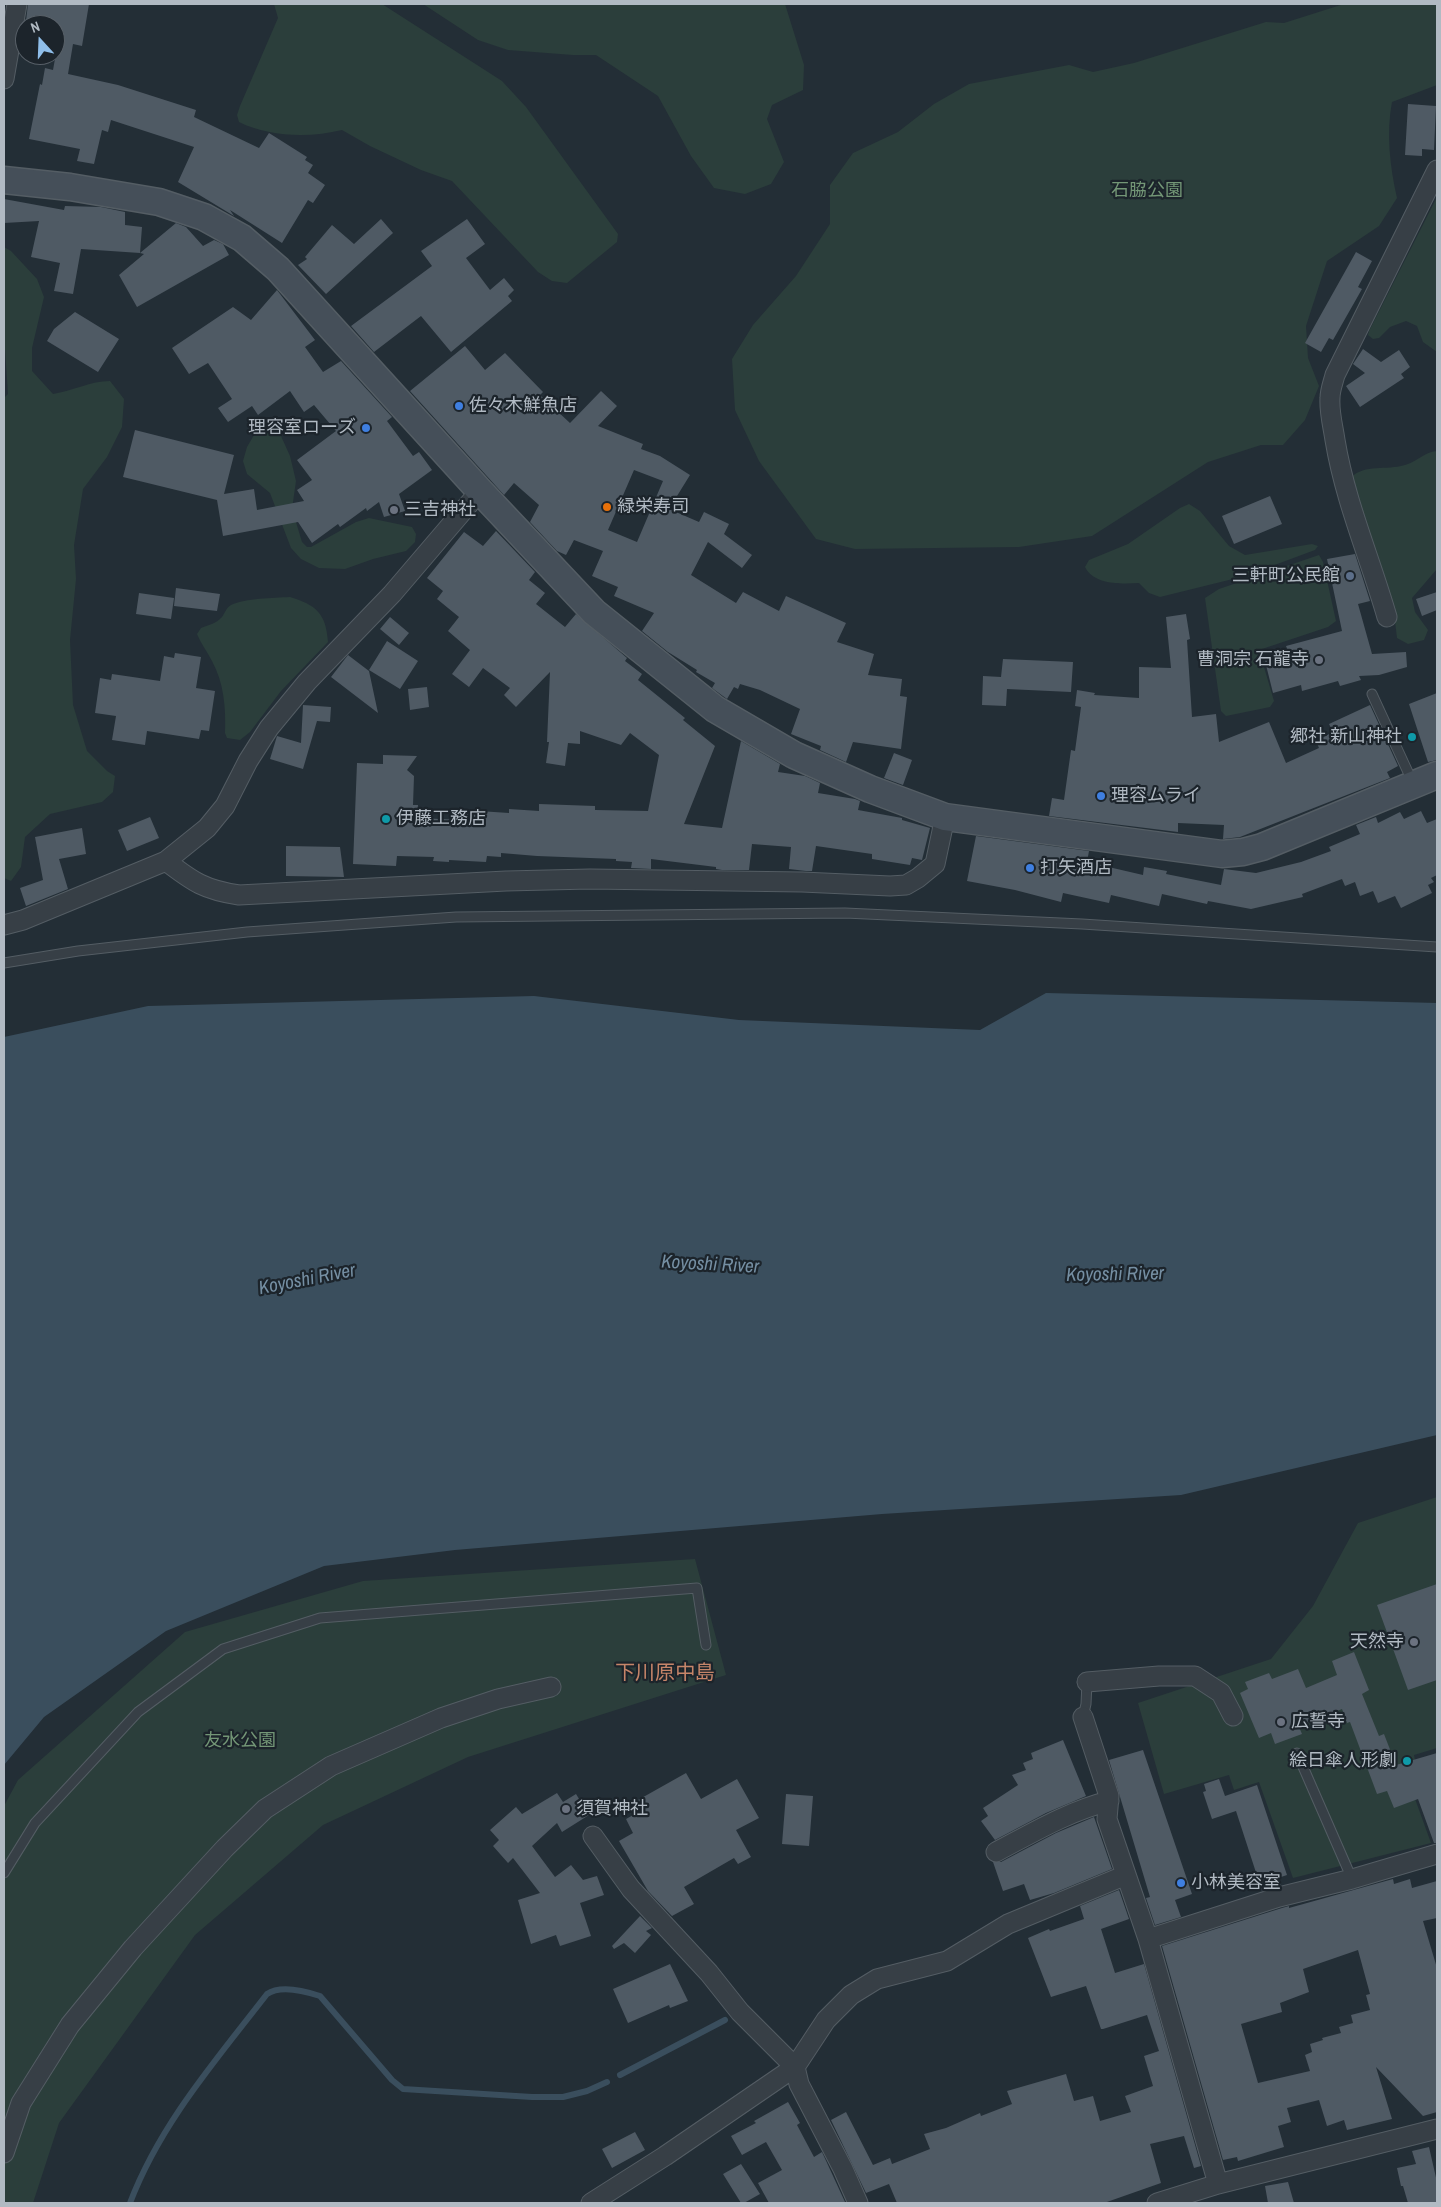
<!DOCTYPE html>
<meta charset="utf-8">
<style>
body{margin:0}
#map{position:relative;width:1441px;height:2207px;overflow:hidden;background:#232e36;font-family:"Archivo Narrow",sans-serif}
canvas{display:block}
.frame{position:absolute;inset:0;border:5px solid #b1bac3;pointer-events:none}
.north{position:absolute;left:15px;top:15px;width:50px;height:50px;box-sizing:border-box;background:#1c242b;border:1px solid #586068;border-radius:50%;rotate:340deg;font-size:14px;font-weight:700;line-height:20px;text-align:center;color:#b1bac3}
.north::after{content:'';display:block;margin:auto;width:18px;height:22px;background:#8fbeea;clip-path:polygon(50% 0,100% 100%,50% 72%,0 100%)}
</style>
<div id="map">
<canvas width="1441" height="2207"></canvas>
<div class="frame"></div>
<div class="north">N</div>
</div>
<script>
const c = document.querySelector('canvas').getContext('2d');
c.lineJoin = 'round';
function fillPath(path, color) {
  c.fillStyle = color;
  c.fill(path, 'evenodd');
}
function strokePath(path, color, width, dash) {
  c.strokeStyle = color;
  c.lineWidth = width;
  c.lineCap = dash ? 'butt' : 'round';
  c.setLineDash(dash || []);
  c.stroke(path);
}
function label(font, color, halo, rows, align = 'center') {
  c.font = font + ' "Archivo Narrow","Noto Sans JP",sans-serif';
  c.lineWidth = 4.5;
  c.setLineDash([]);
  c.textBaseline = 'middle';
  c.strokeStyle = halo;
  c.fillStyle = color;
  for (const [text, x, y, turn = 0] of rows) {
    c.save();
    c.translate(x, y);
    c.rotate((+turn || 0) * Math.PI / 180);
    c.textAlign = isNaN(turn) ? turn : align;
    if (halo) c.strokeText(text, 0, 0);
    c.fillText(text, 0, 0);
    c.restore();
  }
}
fillPath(new Path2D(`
 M274 4H382L502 81 526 107 618 234 617 242 567 283 552 281 538 272 452 181 421 170 370 146 342 130C310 138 269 137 239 122L237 115 240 106 278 18Z
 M423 4H785L804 65 803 90 772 105 767 119 784 162 771 184 745 194 714 188 691 156 658 96 596 55H573L508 50 478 40Z
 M1344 4H1437V85L1392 102C1386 133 1390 167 1397 198L1379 226 1327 261 1306 326 1308 358 1319 386 1305 420 1283 445H1261L1208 462 1092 536 1019 547 855 549 816 539 759 461 735 410 732 359 753 325 796 276 830 224V185L853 153 898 132 934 104 969 84 1069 65 1093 72 1134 63 1266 22 1284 23Z
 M1437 197V352L1423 342 1417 326 1406 321 1390 327 1379 338 1373 339 1368 335 1369 331Z
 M4 247 11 251 37 279 44 297 32 348V371L53 394C72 391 91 381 110 381L124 399 122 427 107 457 83 489 74 545 76 579 70 640 73 705 87 751 107 771 115 776 113 792 102 802 50 814 25 837 21 867 11 881 4 878V398L8 394 4 335Z
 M268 432 281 436 290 456 296 481 292 509 302 542 307 547H311L356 522 369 518 412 527 416 534 415 542 406 551 373 559 345 569 319 568 301 559 291 548 270 493 247 474 243 461 247 447 254 435Z
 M1437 451V569L1412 598 1415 612 1428 630 1424 640 1408 644 1397 638 1394 613 1349 480C1361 464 1383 470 1401 466 1415 464 1423 452 1437 451Z
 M1189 504 1200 511 1229 546 1245 555 1312 544 1318 546 1315 550 1245 576 1160 597 1149 593 1139 583C1121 584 1094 585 1085 567L1089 560 1128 544 1180 508Z
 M1319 555 1323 562 1336 621 1328 627 1259 650 1274 701 1270 707 1226 716 1221 711 1205 598 1219 589Z
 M290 597C316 605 326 613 328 642L281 691 250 732 240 740 227 738 225 733C226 708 224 683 212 661 207 651 201 644 197 634L201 628C208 625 216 624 222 617 225 613 226 608 231 605 246 598 273 598 290 597Z
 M1437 1497V1748L1414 1755 1421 1792 1414 1796 1431 1843 1293 1878 1259 1782 1234 1790 1229 1775 1164 1794 1138 1703 1271 1659 1313 1606 1358 1523Z
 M695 1559 726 1675 468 1757 323 1825 195 1935 59 2123 33 2203H4V1806L18 1780 185 1632 363 1581Z`), '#2b3e3b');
fillPath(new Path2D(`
 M1046 993 1437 1003V1435L1181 1495 882 1514 455 1550 324 1566 166 1631 44 1717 4 1765V1037L148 1006 534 996 739 1020 980 1030Z`), '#3a4e5d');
strokePath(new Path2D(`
 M620 2075 725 2020
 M130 2203C160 2124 216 2060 267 1994 280 1985 305 1991 320 1996L392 2080 403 2089 532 2097H563L587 2091 607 2082`), '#3a4e5d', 6);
fillPath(new Path2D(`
 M28 4H89L82 46 73 44 68 74 118 85 196 110 194 117 259 148 269 133 307 157 305 160 313 165 308 173 325 185 313 203 308 200 282 243 230 210 234 216 178 182 194 147 111 120 108 132 102 130 94 164 77 161 80 149 29 139 40 84 42 85 45 68 53 70 60 31 55 30V25H51V22L26 21Z
 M1408 104 1436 106 1434 150 1422 149V156L1405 155Z
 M4 199 64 210 65 206 101 207 125 212V225L142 227 140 253 81 249 73 294 54 291 60 263 31 257 39 221 4 223Z
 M381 219 393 233 326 294 298 265 307 259 305 257 332 225 354 244Z
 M467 219 485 244 466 258 490 290 504 278 514 290 508 296 512 301 451 352 421 316 374 352 351 326 432 266 421 251Z
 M176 223 186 227 203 246 214 240 223 244 229 255 137 307 119 275 144 254 140 253Z
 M1356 252 1372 261 1358 287 1362 289 1333 340 1329 338 1321 352 1305 343Z
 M277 290 315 340 305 347 323 372 341 361 392 417 387 421 413 456 419 452 432 470 399 494 405 511 384 517 379 502 367 511 366 508 340 527 338 524 312 543 298 522 223 536 217 500 123 477 135 430 234 455 224 494 254 489 257 510 304 501 297 490 312 480 297 460 336 431 314 405 304 412 290 391 258 415 252 406 228 422 218 408 232 399 208 363 189 374 172 348 233 307 251 320Z
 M75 312 119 339 98 372 47 341 54 329Z
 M465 346 485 370 505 353 543 392 540 395 570 423 601 391 617 406 598 426 643 444 641 449 660 456 690 475 669 509 699 522 704 512 729 524 724 534 752 555 742 568 708 542 691 575 736 603 743 592 779 611 786 596 846 623 837 642 874 654 868 675 902 679 900 696 907 697 901 749 853 742 846 762 820 750 821 746 791 734 800 709 760 690 740 684 738 689 734 687 727 699 712 688 715 683 696 672 697 670 668 652 642 631 654 613 614 596 618 587 592 576 603 551 574 540 566 555 557 551 530 522 539 505 514 483 504 495 410 391ZM634 470 663 481 637 542 608 530Z
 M1363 349 1381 362 1399 350 1410 367 1401 374 1404 378 1360 407 1346 386 1365 373 1353 364Z
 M1270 496 1282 524 1234 544 1222 516Z
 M496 531 535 572 529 580 545 593 536 604 565 627 576 614 627 658 625 661 642 674 638 680 685 718 683 720 715 746 684 824 722 828 741 741 780 764 778 772 805 776 820 783 818 793 855 799 860 801 858 810 902 818V820L930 828 922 860 912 858 910 865 872 859V854L816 846 812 871H806L789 869 791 847 752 844 749 870H722L716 869V867L651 859V869L631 868 632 862 616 861V859L537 856 501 853V857L487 856 486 862 449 860V862L433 861 434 857 397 856 396 866 353 864 357 763 383 764V755L417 756 407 770 414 776 413 805H418L417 818 463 820 464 810 509 813V809L539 811V804L595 806V810L648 811 659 755 630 733 621 745 580 731V744L568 743 565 766 546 763 549 742H547L550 672 516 707 504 695 510 688 483 668 469 687 452 674 470 650 448 631 459 617 437 599 443 591 427 578 464 532 483 546Z
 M1355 554 1370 601 1358 604 1372 654 1406 652 1407 667 1379 675 1359 676 1361 680 1340 686 1338 681 1302 691 1301 685 1273 693 1264 657 1288 651 1286 646 1342 631 1327 559Z
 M176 588 220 594 217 611 174 606Z
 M1437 592V610L1422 616 1416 599Z
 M139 593 174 598 171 619 136 614Z
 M1186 614 1190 639 1187 640 1192 717 1216 714 1219 742 1269 722 1286 763 1319 748 1316 741 1333 732 1329 724 1370 705 1398 766 1387 772 1390 778 1240 837 1223 839 1224 825 1178 823V832L1049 816 1052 798 1064 800 1071 750 1075 751 1081 707 1075 706 1077 690 1095 693 1094 695 1139 698V667L1171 668 1166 617Z
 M390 617 409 633 399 645 380 629Z
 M387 641 418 661 400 689 369 670Z
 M175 653 201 657 196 688 215 691 209 731 201 730 199 739 147 731 145 745 112 740 116 716 95 713 100 678 111 680 112 674 160 681 164 656 174 658Z
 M348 655 369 671 378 713 331 677Z
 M1003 659 1073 662 1071 692 1007 689 1006 706 982 705 983 676 1001 677Z
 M427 687 429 707 410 710 408 689Z
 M1437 693V760L1428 762 1409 704Z
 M303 705 331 707 330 722 317 721 303 769 270 759 277 736 301 743Z
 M894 753 912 760 903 785 884 778Z
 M1421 811 1427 823 1437 819V875L1431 878 1434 882 1428 885 1432 893 1401 908 1395 896 1378 903 1373 891 1360 896 1355 882 1345 886 1342 879 1302 894 1303 897 1251 909 1208 901 1207 904 1162 894 1159 906 1111 895 1109 903 1063 893 1061 902 1015 890 967 881 976 836 1089 851 1087 862 1143 875 1144 867 1167 871 1166 874 1221 885 1224 869 1256 873 1301 862 1331 851 1329 847 1360 834 1356 825 1376 817 1378 823 1400 812 1404 819Z
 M150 817 159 838 127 851 118 830Z
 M82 828 86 854 59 859 68 889 26 906 20 888 43 880 35 837Z
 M286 846 340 847 344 877 286 876Z
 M1437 1584V1680L1408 1690 1377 1605Z
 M1354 1652 1369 1690 1362 1694 1379 1736 1384 1734 1396 1765 1437 1753V1843H1434L1418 1799 1394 1808 1387 1791 1377 1794 1350 1722 1347 1723 1342 1709 1299 1727 1302 1734 1275 1744 1271 1733 1259 1738 1240 1693 1248 1689 1245 1682 1269 1673 1272 1679 1298 1669 1306 1688 1337 1675 1332 1661Z
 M1063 1740 1086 1796 1046 1813 995 1840 981 1821 988 1816 983 1808 1018 1785 1012 1775 1026 1770 1023 1763 1033 1759 1031 1753Z
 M1143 1750 1192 1894 1175 1900 1181 1917 1155 1925 1146 1898 1150 1897 1109 1760Z
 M686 1773 701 1799 737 1779 759 1818 736 1830 751 1857 738 1864 734 1858 684 1887 694 1904 672 1916 648 1891 619 1841 633 1833 626 1819 644 1809 638 1800Z
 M1219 1779 1225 1796 1257 1785 1287 1875 1278 1878 1281 1885 1262 1891 1236 1811 1212 1819 1203 1792 1206 1791 1204 1784Z
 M557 1793 563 1802 576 1794 589 1815 562 1832 557 1823 532 1846 555 1877 571 1865 583 1880 597 1876 604 1895 580 1903 591 1936 560 1946 556 1935 531 1944 518 1900 540 1893 513 1858 508 1863 493 1846 499 1840 490 1830 516 1807 522 1814Z
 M786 1794 813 1796 809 1846 782 1844Z
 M1094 1817 1112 1869 1054 1893 1030 1900 1024 1884 1003 1891 993 1862H1001L1056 1833Z
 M1393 1879 1394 1884 1410 1879 1412 1888 1437 1881V1918L1423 1921 1437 1968V2112L1423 2116 1376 2067 1392 2119 1347 2130 1344 2120 1327 2126 1319 2100 1287 2108 1291 2122 1278 2126 1284 2147 1238 2161 1237 2157 1223 2160 1162 1946 1282 1908 1289 1906V1908ZM1358 1950 1370 1994 1366 1995 1370 2010 1351 2015 1353 2023 1339 2027 1341 2033 1322 2038 1323 2040 1310 2044 1312 2052 1305 2055 1310 2071 1258 2083 1241 2024 1282 2012 1280 2003 1309 1992 1303 1969Z
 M1119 1890 1129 1919 1101 1929 1115 1973 1144 1964 1201 2166 1194 2168 1184 2136 1150 2144 1161 2183 1104 2203H897L889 2184 866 2193 831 2120 846 2112 873 2165 890 2158 892 2164 930 2149 924 2134 946 2128 980 2113 981 2116 1012 2104 1007 2091 1066 2074 1074 2101 1093 2096 1100 2121 1131 2112 1125 2096 1153 2086 1144 2056 1159 2051 1147 2015 1103 2029H1101L1086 1986 1051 1997 1028 1938 1049 1929 1050 1931 1084 1919 1080 1906Z
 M640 1916 652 1928 646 1931 651 1935 635 1953 624 1943 614 1949 612 1946Z
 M670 1964 688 2001 670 2008 669 2005 628 2023 613 1989Z
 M788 2102 800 2123 797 2125 814 2157 822 2152 845 2202 769 2203 758 2183 782 2170 766 2142 742 2155 731 2136 756 2123 754 2121Z
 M635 2132 645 2150 612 2168 602 2149Z
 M1429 2147 1437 2182V2203H1408L1403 2186H1401L1397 2168 1416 2164 1412 2151Z
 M741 2164 760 2194 744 2203H741L723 2174Z
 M1288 2182 1294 2203H1268L1265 2186Z`), '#4f5a64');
const lane = new Path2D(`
 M1372 694 1413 783
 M4 963 78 951 247 932 456 917 845 913 1082 924 1437 947
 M1083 1717 1086 1704 1087 1682
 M1297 1753 1352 1879
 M4 1873 35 1823 138 1712 223 1649 320 1618 697 1588 706 1645`);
const street = new Path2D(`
 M4 79 17 4
 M1387 617C1370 558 1345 501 1335 440 1333 426 1329 412 1330 398 1330 390 1333 383 1335 375L1437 170
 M166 861C193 882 205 890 239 895L506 881 590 879 802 882 890 886 906 885 918 878 935 864 945 817
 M4 925 23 920 166 861 207 828 225 806 248 761 269 728 307 682 392 594 480 491
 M1087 1682 1159 1676H1195L1221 1693 1233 1716
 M1083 1717 1109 1796 1107 1819 1148 1939 1218 2184
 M593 1836 631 1889 709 1973 740 2012 795 2067 799 2084 843 2169 858 2203
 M996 1852C1032 1833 1069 1811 1109 1801
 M1148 1939 1279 1897 1352 1879 1437 1854
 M4 2153 21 2103 70 2025 133 1948 225 1848 265 1809 331 1766 441 1718 498 1699 551 1687
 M591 2203 665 2156 795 2067 826 2020 851 1995 877 1979 947 1961 1008 1924 1126 1875
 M1157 2203 1218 2184 1437 2129`);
const secondary = new Path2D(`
 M4 180 70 187 159 202 204 217 242 238 278 269 480 491 594 612 715 709 794 755 870 789 945 817 1222 854 1243 852 1262 847 1437 775`);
strokePath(lane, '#545d64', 11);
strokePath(street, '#545d64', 21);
strokePath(secondary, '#545d64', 29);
strokePath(lane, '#373f46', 9);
strokePath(street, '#373f46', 19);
strokePath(secondary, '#454f59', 26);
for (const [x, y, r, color] of [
 [459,406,5,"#3f7fe0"],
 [366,428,5,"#3f7fe0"],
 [607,507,5,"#e8710a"],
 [394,510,5,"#6b7280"],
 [1350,576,5,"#5c6f8a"],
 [1319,660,5,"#6b7280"],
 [1412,737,5,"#0f9aa8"],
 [1101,796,5,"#3f7fe0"],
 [386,819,5,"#0f9aa8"],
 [1030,868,5,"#3f7fe0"],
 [1414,1642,5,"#6b7280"],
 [1281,1722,5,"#6b7280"],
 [1407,1761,5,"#0f9aa8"],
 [566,1809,5,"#6b7280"],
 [1181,1883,5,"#3f7fe0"]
]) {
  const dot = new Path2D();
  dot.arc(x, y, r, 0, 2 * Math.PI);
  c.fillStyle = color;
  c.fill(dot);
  strokePath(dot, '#1c242b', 2);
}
label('18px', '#739676', '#1c242b', [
 ["石脇公園",1147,191],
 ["友水公園",240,1741]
]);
label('18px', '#b1bac3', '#1c242b', [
 ["佐々木鮮魚店",469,406],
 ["理容室ローズ",356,428,"right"],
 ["緑栄寿司",617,507],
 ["三吉神社",404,510],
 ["三軒町公民館",1340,576,"right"],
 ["曹洞宗 石龍寺",1309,660,"right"],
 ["郷社 新山神社",1402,737,"right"],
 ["理容ムライ",1111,796],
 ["伊藤工務店",396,819],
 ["打矢酒店",1040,868],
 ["天然寺",1404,1642,"right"],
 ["広誓寺",1291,1722],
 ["絵日傘人形劇",1397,1761,"right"],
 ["須賀神社",576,1809],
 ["小林美容室",1191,1883]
], 'left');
label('italic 19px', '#758fa3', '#1c242b', [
 ["Koyoshi River",710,1265,3],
 ["Koyoshi River",1115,1275,-1],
 ["Koyoshi River",307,1280,-11]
]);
label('20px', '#c68569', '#1c242b', [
 ["下川原中島",665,1674]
]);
</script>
